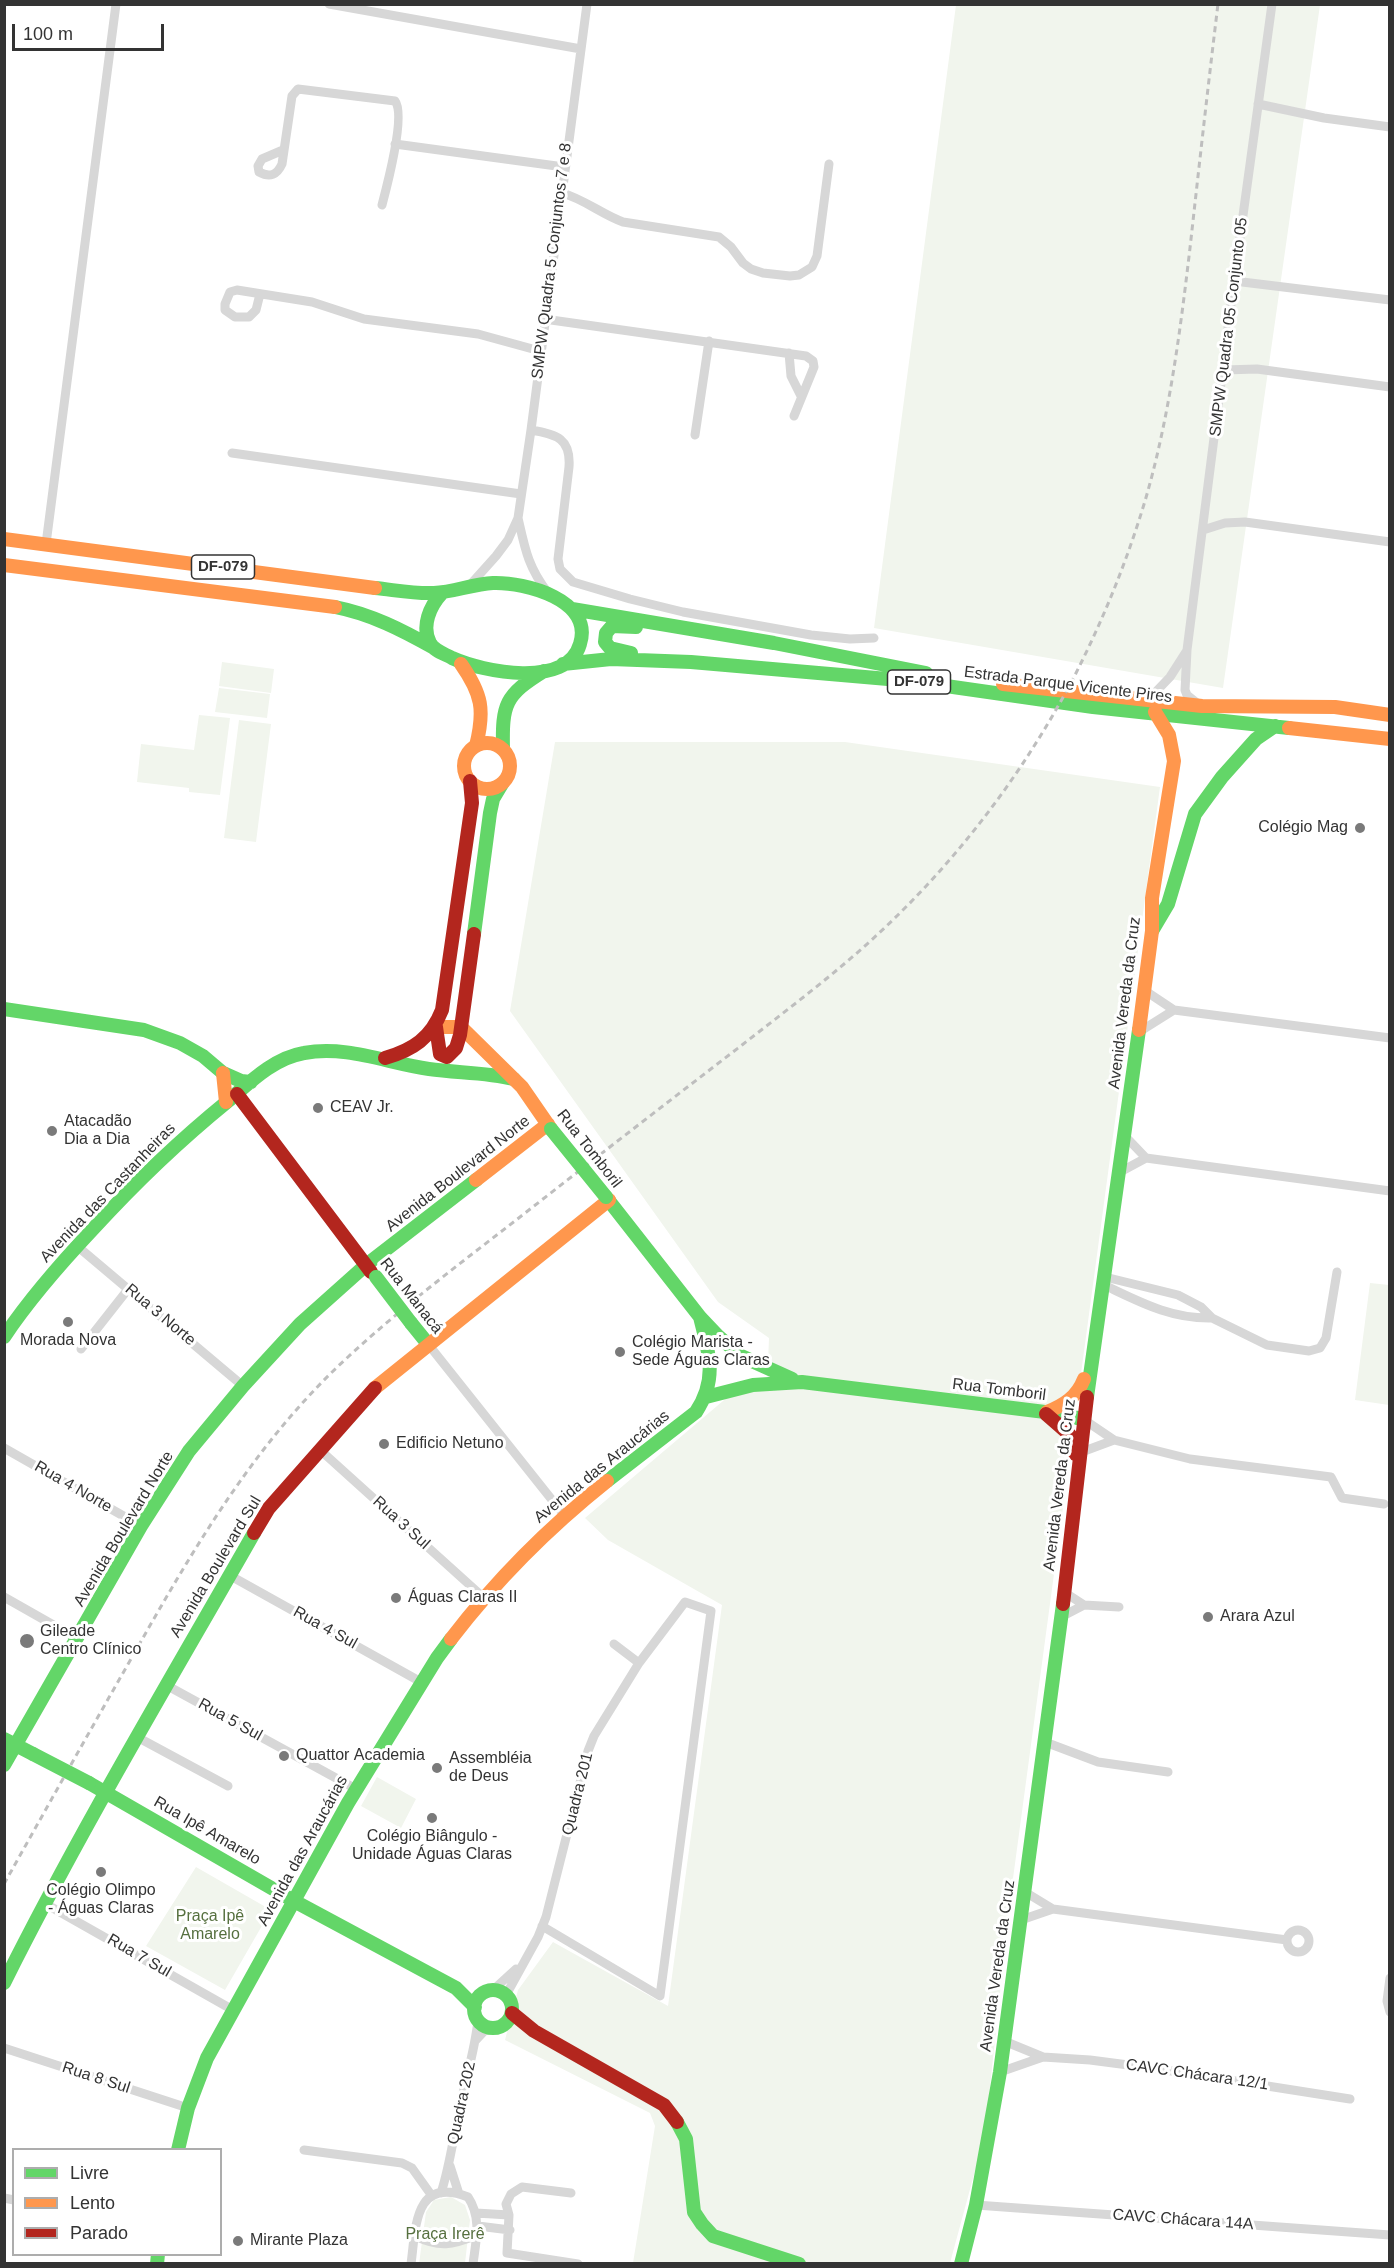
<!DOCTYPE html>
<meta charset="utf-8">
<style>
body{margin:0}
#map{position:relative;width:1394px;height:2268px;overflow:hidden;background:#fff;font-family:Arial,sans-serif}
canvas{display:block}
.frame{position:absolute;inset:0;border:6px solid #333;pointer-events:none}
.legend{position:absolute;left:12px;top:2148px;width:210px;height:108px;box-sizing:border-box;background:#fff;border:2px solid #adadad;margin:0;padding:8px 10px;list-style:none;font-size:18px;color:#333}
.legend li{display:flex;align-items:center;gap:12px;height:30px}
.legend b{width:30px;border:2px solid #adadad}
.scale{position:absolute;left:12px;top:24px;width:152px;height:27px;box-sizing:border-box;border:3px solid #333;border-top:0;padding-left:8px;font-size:18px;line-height:21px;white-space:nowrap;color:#333;-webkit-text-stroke:4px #fff;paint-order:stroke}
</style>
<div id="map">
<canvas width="1394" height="2268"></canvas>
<div class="frame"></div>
<ul class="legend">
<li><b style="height:8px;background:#63d668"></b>Livre</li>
<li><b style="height:8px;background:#ff974d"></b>Lento</li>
<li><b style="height:8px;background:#b3261e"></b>Parado</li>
</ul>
<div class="scale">100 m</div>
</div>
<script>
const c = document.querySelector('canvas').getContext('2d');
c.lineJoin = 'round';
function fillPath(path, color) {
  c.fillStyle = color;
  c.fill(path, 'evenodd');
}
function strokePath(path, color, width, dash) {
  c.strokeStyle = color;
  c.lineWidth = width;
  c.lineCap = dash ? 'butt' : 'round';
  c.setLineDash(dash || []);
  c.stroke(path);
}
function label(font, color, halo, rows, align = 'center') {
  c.font = font + ' Arial,sans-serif';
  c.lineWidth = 6;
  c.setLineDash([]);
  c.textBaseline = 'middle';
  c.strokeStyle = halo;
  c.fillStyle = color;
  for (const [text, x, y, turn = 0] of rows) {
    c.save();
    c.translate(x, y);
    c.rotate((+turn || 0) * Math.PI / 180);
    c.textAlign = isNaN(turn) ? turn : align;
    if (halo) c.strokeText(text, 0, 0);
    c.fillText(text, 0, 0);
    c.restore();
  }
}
fillPath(new Path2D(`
 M956 5H1320L1223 688 874 628Z
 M222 662 274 669 271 693 219 686Z
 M219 688 270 694 267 718 215 712Z
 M199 715 230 718 220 795 189 792V788L137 782 141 744 194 750Z
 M239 720 271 724 256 842 224 838Z
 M555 742H845L1160 787 1009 1908 985 2134 950 2263H633L655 2126 650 2113 505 2040 518 1990 553 1942 668 2006 722 1605 608 1540 585 1518 730 1395 767 1387 769 1338 718 1302 510 1011Z
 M1370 1283 1389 1285V1405L1355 1400Z
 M377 1777 416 1799 401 1828 361 1806Z
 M196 1867 271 1910 225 1990 146 1946Z
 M451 2197 465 2205 470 2220 465 2263 419 2264 426 2212 434 2200Z`), '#f1f5ed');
strokePath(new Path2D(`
 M329 4 581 49
 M1258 104 1324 118 1390 127
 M395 144 564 167
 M283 150 262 159 258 166 259 172C270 178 277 175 282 164L292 96 298 89 395 101C406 115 387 186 382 205
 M562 193C584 199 601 214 623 222L719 237 731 247 743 263 751 269 763 273 790 276 799 275 812 267 817 256 829 164
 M1234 281 1390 300
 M260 294 256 310 249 317H235L225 310V304L230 292 237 290 312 302 364 319 478 334 540 351
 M544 319 806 356 813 361 814 367 794 416
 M789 353 791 376 801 396
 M1224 370 1257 369 1390 387
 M531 430C557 434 571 439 569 467L558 559 560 569 573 582 630 599 683 612 811 635 850 639 874 638
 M695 435 709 341
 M232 453 521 494
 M518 518C525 549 528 567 548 593
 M1203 530 1225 523 1245 522 1390 542
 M46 544 116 4
 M470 585 496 556 508 540 518 518 531 430 587 4
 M1148 700 1170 677 1186 652
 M1197 703 1187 695 1185 690 1187 650 1234 281 1272 4
 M1144 990 1174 1010 1390 1038
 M1139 1032 1174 1010
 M1125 1136 1146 1158
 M1120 1172 1146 1158 1390 1191
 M77 1246 243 1386
 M1105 1277 1178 1295 1201 1307 1212 1318 1267 1345 1309 1351 1320 1348 1326 1338 1337 1272
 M1104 1285C1140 1302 1171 1319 1212 1318
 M428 1344 564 1515
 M81 1349 129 1288
 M1083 1419 1114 1440 1190 1459 1331 1477 1342 1498 1384 1504
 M4 1448 141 1526
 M319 1449 483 1597
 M1079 1453 1114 1440
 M229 1575 421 1682
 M1064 1592 1084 1605 1119 1607
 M4 1597 78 1639
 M1061 1617 1084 1605
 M166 1685 356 1789
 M137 1737 228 1786
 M1045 1742 1098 1762 1168 1772
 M1025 1892 1053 1909 1287 1940
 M44 1903 233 2010
 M1021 1920 1053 1909
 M542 1926 660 1996 711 1611 685 1602 639 1663
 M1287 1941a11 11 0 1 1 22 0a11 11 0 1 1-22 0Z
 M1390 1978 1387 2001 1390 2012
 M493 1990 516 1969
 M506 1995 538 1937 546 1917 588 1751 594 1736 639 1663 614 1644
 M476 2040 488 2027
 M1004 2041 1043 2057 1090 2060 1159 2069 1350 2099
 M4 2048 188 2108
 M1000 2072 1043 2057
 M304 2150 402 2163 412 2168 432 2196
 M450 2166 459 2194
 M441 2193C450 2165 453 2139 459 2111 465 2080 475 2051 478 2020
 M571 2193 522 2187 511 2194 506 2204 509 2215 507 2253 578 2264
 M4 2198 14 2200
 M976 2205 1390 2235
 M476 2213 509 2215
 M478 2226 510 2230
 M415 2236C440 2248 452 2245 477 2235
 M411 2264C416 2227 414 2176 468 2197 482 2218 476 2240 473 2264`), '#d7d7d7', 9);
strokePath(new Path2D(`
 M375 588C395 590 415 594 434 593 454 592 473 584 493 583 525 582 594 600 580 644 567 689 483 672 452 658 445 654 434 651 430 643 421 626 430 606 442 593
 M335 607C371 614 402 630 434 648
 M572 609 774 643 926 673
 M631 653 610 648 605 642 606 633 612 626 636 627
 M563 664 611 659 691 662 911 681 1093 707 1289 728
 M503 749C502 704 505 695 544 671
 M1152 931 1168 904 1195 814 1222 777 1256 739 1275 726
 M474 934 490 813 493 799 502 784
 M4 1009 144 1030 180 1043 203 1056 223 1073 241 1081 251 1082
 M606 1197 700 1317 718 1336 741 1356 792 1379
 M411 1323 428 1344
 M4 1337C30 1298 61 1263 93 1229 135 1183 180 1140 228 1101 250 1082 274 1058 304 1053 346 1045 387 1063 429 1069 457 1073 486 1072 514 1079
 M706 1397 753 1385 802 1382 1045 1412 1083 1419
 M1087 1397 1139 1030
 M607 1481 696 1412C718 1379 709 1353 700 1317
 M4 1739 33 1754
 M4 1765 141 1526 189 1451 243 1386 300 1324 366 1265 476 1180
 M89 1783 294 1901 456 1988 475 2007
 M4 1983C81 1829 169 1682 254 1533
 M474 2009a19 19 0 1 1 38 0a19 19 0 1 1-38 0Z
 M677 2122 686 2139 694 2212 702 2224 713 2236 799 2264
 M178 2150 188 2108 207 2058 348 1803 437 1658 451 1639
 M157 2264 158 2254
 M961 2264 976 2205 1000 2072 1063 1604`), '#63d668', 14);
strokePath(new Path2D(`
 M4 539 375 588
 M4 565 335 607
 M461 664C482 694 485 710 476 746
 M1003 684 1202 706 1335 707 1390 715
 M1289 728 1390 739
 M464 766a23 23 0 1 1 46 0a23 23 0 1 1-46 0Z
 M436 1027H461L522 1087 551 1129
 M1139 1030 1152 931V898L1174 761 1169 735 1155 712
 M223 1073 226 1102
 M476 1180 548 1124
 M375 1388 609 1200
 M1047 1412C1064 1405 1077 1397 1084 1379
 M451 1639C497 1579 548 1528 607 1481`), '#ff974d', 14);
strokePath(new Path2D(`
 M436 1027 440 1054 447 1057 456 1048 460 1035 474 934
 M385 1058C413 1050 431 1038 442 1010L472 803 470 781
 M237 1094 371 1272
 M1046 1414 1070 1435 1075 1454
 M254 1533 269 1508 375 1388
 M1063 1604 1087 1397
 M512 2013 534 2031 664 2105 677 2122`), '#b3261e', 14);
strokePath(new Path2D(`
 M4 1884C46 1809 88 1734 131 1659 192 1551 255 1442 348 1357 402 1307 462 1262 520 1217 594 1159 668 1102 742 1045 788 1009 835 974 878 934 958 860 1025 771 1075 675 1103 620 1127 561 1145 501 1169 419 1180 333 1190 248 1199 167 1208 86 1218 4`), '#bebebe', 3, [6, 4.5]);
strokePath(new Path2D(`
 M551 1129 606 1197
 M376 1277 411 1323
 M33 1754 89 1783`), '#63d668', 14);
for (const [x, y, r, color] of [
 [1360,828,6,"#7a7a7a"],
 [318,1108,6,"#7a7a7a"],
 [52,1131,6,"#7a7a7a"],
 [68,1322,6,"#7a7a7a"],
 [620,1352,6,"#7a7a7a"],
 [384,1444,6,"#7a7a7a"],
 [396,1598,6,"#7a7a7a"],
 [1208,1617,6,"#7a7a7a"],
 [27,1641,8,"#7a7a7a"],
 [284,1756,6,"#7a7a7a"],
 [437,1768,6,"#7a7a7a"],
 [432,1818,6,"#7a7a7a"],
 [101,1872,6,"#7a7a7a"],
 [238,2241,6,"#7a7a7a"]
]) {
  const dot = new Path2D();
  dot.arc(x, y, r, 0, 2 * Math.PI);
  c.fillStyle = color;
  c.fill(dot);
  strokePath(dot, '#fff', 2);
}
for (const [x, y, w] of [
 [223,567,63],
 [919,682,63]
]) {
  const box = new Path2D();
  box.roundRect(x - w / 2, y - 12, w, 24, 4.5);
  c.fillStyle = '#fff';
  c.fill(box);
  strokePath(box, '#333', 1.5);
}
label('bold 15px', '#333', null, [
 ["DF-079",223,567],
 ["DF-079",919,682]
]);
label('16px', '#333', '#fff', [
 ["SMPW Quadra 5 Conjuntos 7 e 8",552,261,-83],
 ["SMPW Quadra 05 Conjunto 05",1229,327,-83],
 ["Estrada Parque Vicente Pires",1068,685,7],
 ["Avenida Vereda da Cruz",1125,1003,-83],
 ["Rua Tomboril",589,1149,52],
 ["Avenida Boulevard Norte",458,1174,-38],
 ["Avenida das Castanheiras",108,1193,-46],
 ["Rua Manacá",411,1296,52],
 ["Rua 3 Norte",160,1315,40],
 ["Rua Tomboril",999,1390,7],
 ["Avenida das Araucárias",602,1467,-39],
 ["Avenida Vereda da Cruz",1060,1485,-83],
 ["Rua 4 Norte",73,1487,30],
 ["Rua 3 Sul",401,1523,42],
 ["Avenida Boulevard Norte",124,1529,-59],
 ["Avenida Boulevard Sul",216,1567,-59],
 ["Rua 4 Sul",325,1628,29],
 ["Rua 5 Sul",230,1720,29],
 ["Quadra 201",578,1794,-76],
 ["Rua Ipê Amarelo",207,1831,30],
 ["Avenida das Araucárias",303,1851,-61],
 ["Rua 7 Sul",139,1956,30],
 ["Avenida Vereda da Cruz",998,1966,-82],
 ["CAVC Chácara 12/1",1197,2075,8],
 ["Rua 8 Sul",96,2078,18],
 ["Quadra 202",462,2103,-78],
 ["CAVC Chácara 14A",1183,2220,4]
]);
label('16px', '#333', '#fff', [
 ["Colégio Mag",1348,828,"right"],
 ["CEAV Jr.",330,1108],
 ["Atacadão",64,1122],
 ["Dia a Dia",64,1140],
 ["Morada Nova",68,1341,"center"],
 ["Colégio Marista -",632,1343],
 ["Sede Águas Claras",632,1361],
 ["Edificio Netuno",396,1444],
 ["Águas Claras II",408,1598],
 ["Arara Azul",1220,1617],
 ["Gileade",40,1632],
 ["Centro Clínico",40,1650],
 ["Quattor Academia",296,1756],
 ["Assembléia",449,1759],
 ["de Deus",449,1777],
 ["Colégio Biângulo -",432,1837,"center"],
 ["Unidade Águas Claras",432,1855,"center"],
 ["Colégio Olimpo",101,1891,"center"],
 ["- Águas Claras",101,1909,"center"],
 ["Mirante Plaza",250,2241]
], 'left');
label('16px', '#56703f', '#fff', [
 ["Praça Ipê",210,1917],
 ["Amarelo",210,1935],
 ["Praça Irerê",445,2235]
]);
</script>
